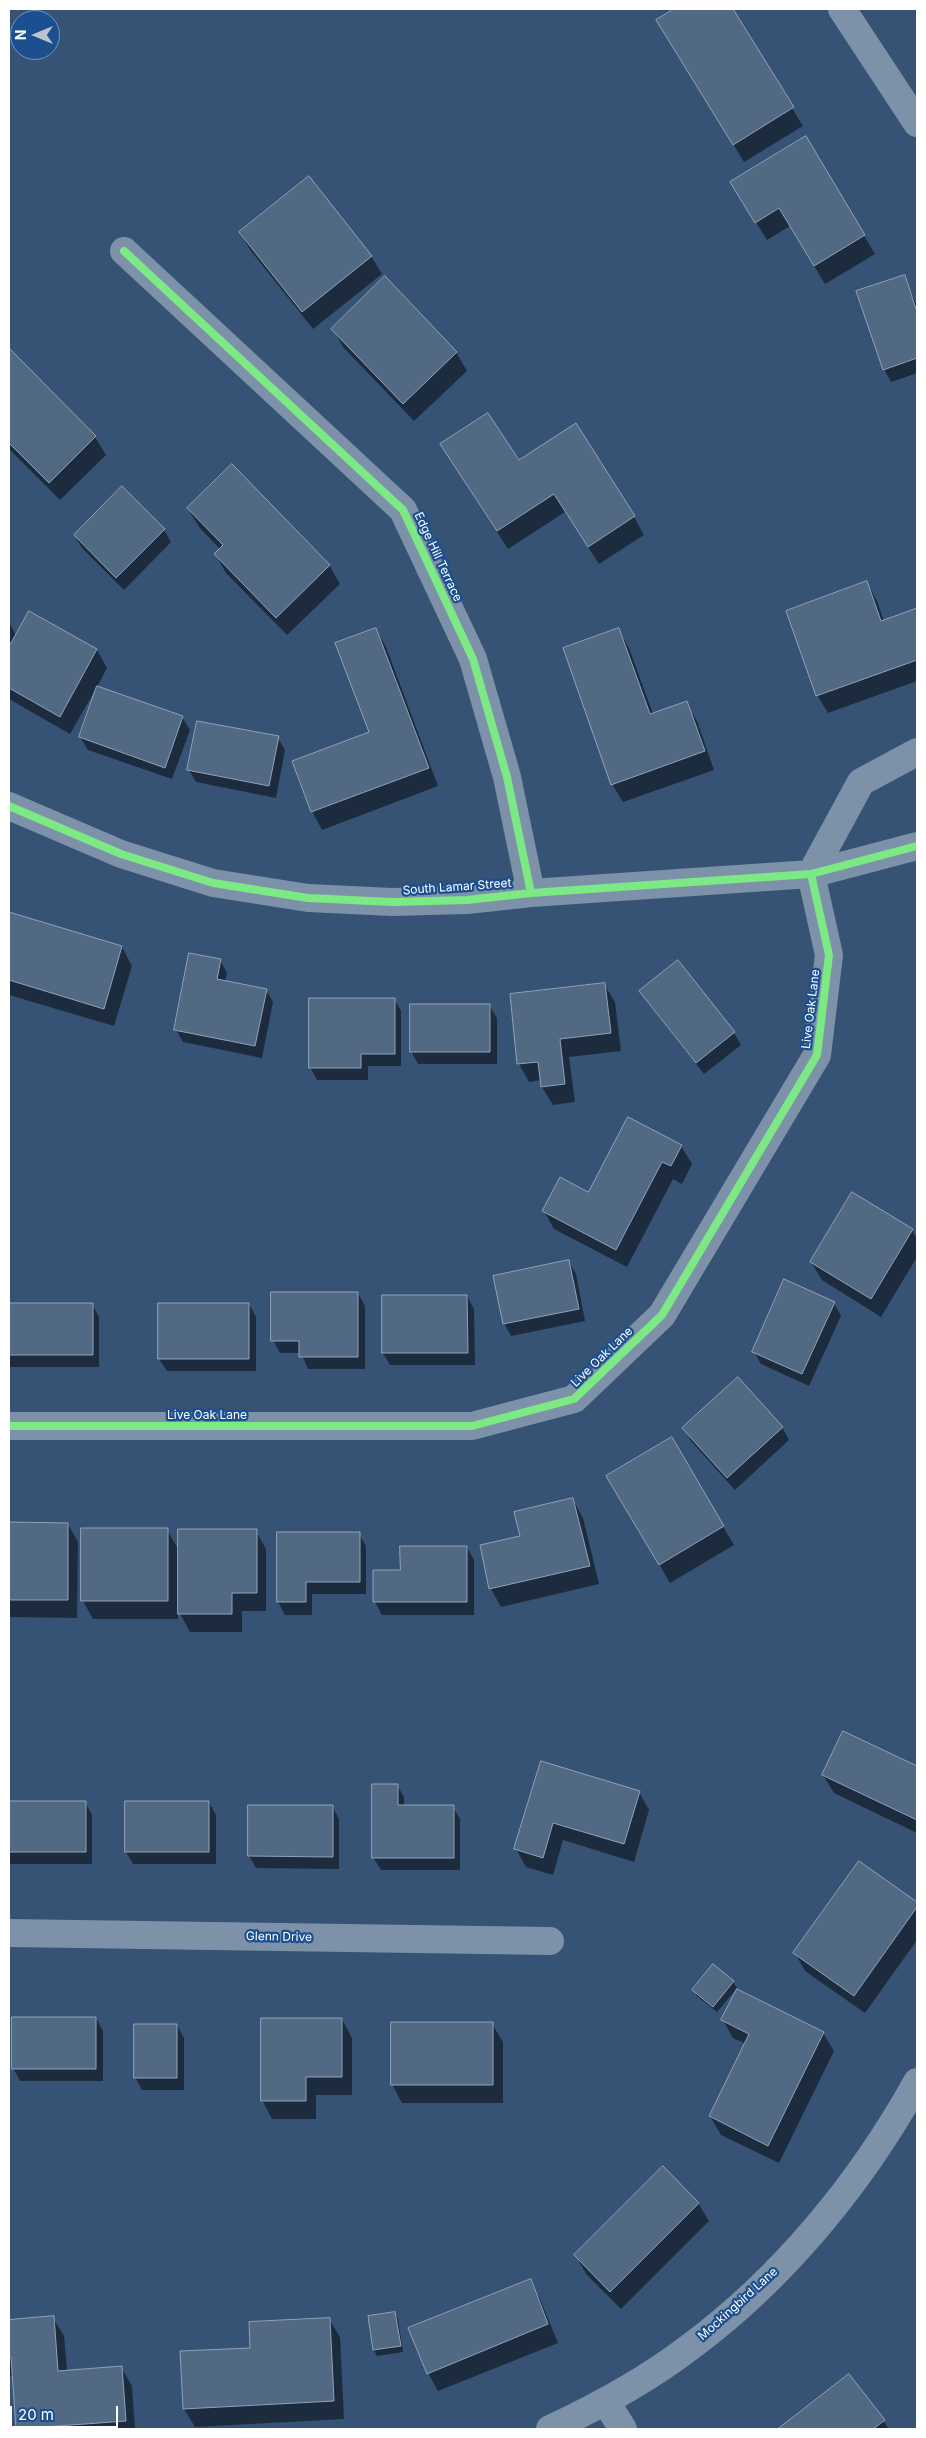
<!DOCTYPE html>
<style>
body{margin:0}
#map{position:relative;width:926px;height:2438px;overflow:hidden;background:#365274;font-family:Inter,sans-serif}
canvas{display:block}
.frame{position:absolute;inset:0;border:10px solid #fff;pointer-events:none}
.north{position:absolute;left:10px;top:10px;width:50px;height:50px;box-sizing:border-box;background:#1b4f8f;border:1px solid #7695bc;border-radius:50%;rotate:270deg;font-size:14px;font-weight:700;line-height:20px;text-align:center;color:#fff}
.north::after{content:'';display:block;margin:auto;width:18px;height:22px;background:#b9c2ce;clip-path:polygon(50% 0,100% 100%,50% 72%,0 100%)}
.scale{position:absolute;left:10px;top:2406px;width:108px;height:22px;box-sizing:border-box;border:2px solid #fff;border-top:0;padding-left:6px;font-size:15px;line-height:18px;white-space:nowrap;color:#fff;-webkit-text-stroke:4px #1b4f8f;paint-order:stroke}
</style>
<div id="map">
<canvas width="926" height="2438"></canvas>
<div class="frame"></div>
<div class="north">N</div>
<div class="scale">20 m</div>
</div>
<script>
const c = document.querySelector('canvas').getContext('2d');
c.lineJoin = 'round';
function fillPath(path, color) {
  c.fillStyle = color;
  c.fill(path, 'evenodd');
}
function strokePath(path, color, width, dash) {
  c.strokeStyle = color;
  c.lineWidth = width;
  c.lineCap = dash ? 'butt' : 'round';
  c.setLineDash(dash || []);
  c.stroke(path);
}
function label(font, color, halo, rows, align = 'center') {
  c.font = font + ' Inter,sans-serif';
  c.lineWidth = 4.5;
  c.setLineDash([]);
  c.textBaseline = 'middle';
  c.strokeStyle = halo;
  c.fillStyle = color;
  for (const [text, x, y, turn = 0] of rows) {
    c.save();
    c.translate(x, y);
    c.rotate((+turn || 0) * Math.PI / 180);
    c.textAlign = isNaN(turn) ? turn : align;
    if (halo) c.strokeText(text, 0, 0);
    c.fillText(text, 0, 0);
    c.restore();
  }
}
fillPath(new Path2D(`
 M676 9H732L803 126 744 162 657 20Z
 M805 137 875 254 825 284 790 226 767 240 742 200Z
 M240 233 371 256 382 274 313 329 251 251Z
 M904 276 917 306V373L891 382 884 369Z
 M333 329 456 352 467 371 414 421 343 347Z
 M9 350 95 437 106 455 60 500 9 449Z
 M452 462H518L634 517 644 535 599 564 565 512 508 549Z
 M188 509 329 565 340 584 287 635 226 573 215 554 220 549 199 527Z
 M164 530 171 542 124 590 82 548 75 536Z
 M867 583 877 601 884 621 917 609V681L828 713 817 695Z
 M29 612 97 650 107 668 97 687 182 717 190 730 172 779 88 750 80 737 97 687 70 734 9 699V622L16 636Z
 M376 629 386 647 438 786 322 830 312 811 370 733Z
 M619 630 629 648 653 714 686 703 697 721 714 770 623 802 612 784Z
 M278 738 285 750 276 798 196 782 189 770Z
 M9 913 122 947 132 966 114 1026 9 995Z
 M220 960 227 973 225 982 266 990 273 1002 262 1058 183 1042 176 1030Z
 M604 984 615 1002 621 1051 569 1057 575 1102 553 1105 542 1087V1080L529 1082 519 1064Z
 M641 991 734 1033 741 1045 704 1074 648 1003Z
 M394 999 401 1011V1066H368V1080H317L310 1067Z
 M489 1005 497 1018V1064H418L411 1051Z
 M681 1146 692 1164 682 1184 673 1179 627 1267 554 1229 544 1211 589 1194Z
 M912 1230 917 1239V1257L881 1317 822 1280 811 1262Z
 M569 1262 576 1274 585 1321 511 1336 504 1323Z
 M358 1293 365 1306V1369H308L301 1353H280L273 1340Z
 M467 1296 474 1309 475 1365H390L383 1353Z
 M834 1303 841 1316 809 1386 761 1364 754 1352Z
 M9 1304H92L99 1317V1367H9Z
 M249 1304 256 1317V1371H167L159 1359Z
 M782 1427 789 1440 735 1490 691 1441 684 1428Z
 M671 1439 734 1545 670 1583 608 1476Z
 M573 1500 583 1518 599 1584 501 1607 491 1589 481 1546 521 1537Z
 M9 1524H68L78 1542 77 1618 9 1617Z
 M83 1530H167L180 1552 256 1531 266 1549V1611H242V1632H190L178 1610V1619H93L83 1601Z
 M278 1534H359L366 1546V1594H312V1615H285L278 1602Z
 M467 1547 474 1560V1615H382L375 1602V1571H401Z
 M844 1732 917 1767V1833L834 1793 823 1775Z
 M542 1763 639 1792 649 1810 634 1862 563 1840 553 1875 526 1867 516 1849Z
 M397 1785 404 1797V1807H453L460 1819V1870H381L373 1857Z
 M9 1802H85L92 1815V1864H9Z
 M209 1802 216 1815V1864H133L126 1852Z
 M332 1806 339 1819V1869L256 1868 249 1856Z
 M859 1862 917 1904V1940L865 2013 805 1971 795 1953Z
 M733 1982 737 1988 717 2012 697 1996 694 1990Z
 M96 2018 103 2031V2081H20L13 2068Z
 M342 2019 352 2038V2095H316V2119H272L262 2100Z
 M723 2020 823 2033 834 2051 779 2163 721 2135 710 2116 746 2044 733 2038Z
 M492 2024 503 2042V2103H402L392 2084Z
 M177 2025 184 2038V2090H142L135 2077Z
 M698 2203 709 2221 621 2309 586 2274 576 2256Z
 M530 2281 540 2299 558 2343 438 2391 428 2373Z
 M395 2313 398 2319 403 2352 377 2356 374 2350Z
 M53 2318 64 2336 67 2371 121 2367 132 2386 135 2429H18L14 2375 9 2376V2321Z
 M329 2319 340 2337 344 2419 195 2427 184 2409 251 2349Z
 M849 2375 889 2429H780Z`), '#0007');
const building = new Path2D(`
 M674 9H733L794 107 733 145 656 20Z
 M806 136 865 235 814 266 779 208 755 223 730 182Z
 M309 176 372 256 302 312 239 232Z
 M905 275 917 312V358L883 370 856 291Z
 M385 276 457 352 403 404 331 329Z
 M9 348 96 436 49 483 9 443Z
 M488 413 519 460 576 423 635 516 588 547 554 494 497 531 440 444Z
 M232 464 330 565 276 618 214 554 223 545 187 508Z
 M122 486 165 529 116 578 74 535Z
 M867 581 881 621 917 608V660L816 696 786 611Z
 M29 611 97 649 60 717 9 688V647Z
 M376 628 429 768 311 812 292 761 369 732 335 643Z
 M619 628 650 714 687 701 705 751 611 785 563 648Z
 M97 686 183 716 165 768 79 737Z
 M197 721 279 736 269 786 187 770Z
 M9 912 122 946 104 1009 9 980Z
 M189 953 221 959 217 979 267 989 255 1046 174 1030Z
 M678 960 735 1032 696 1063 639 991Z
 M605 983 611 1033 560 1039 565 1084 541 1087 538 1062 517 1064 510 994Z
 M309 998H395V1054H361V1068H309Z
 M410 1004H490V1052H410Z
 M628 1117 682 1145 671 1166 662 1162 616 1250 542 1211 560 1177 588 1192Z
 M852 1192 913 1229 871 1299 810 1262Z
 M569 1260 579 1309 503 1324 493 1276Z
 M784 1279 835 1302 802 1374 752 1352Z
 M271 1292H358V1357H299V1341H271Z
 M382 1295H467L468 1353H382Z
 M9 1303H93V1355H9Z
 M158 1303H249V1359H158Z
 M738 1377 783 1427 727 1478 682 1428Z
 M672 1437 724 1526 659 1565 606 1476Z
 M573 1498 590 1566 489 1589 480 1545 520 1536 514 1512Z
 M9 1522 68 1523V1600H9Z
 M81 1528H168V1601H81Z
 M178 1529H257V1593H232V1614H178Z
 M277 1532H360V1582H306V1602H277Z
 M400 1546H467V1602H373V1570H400Z
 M843 1731 917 1766V1820L822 1775Z
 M541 1761 640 1791 624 1844 553 1823 543 1858 514 1849Z
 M372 1784H398V1805H454V1858H372Z
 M9 1801H86V1852H9Z
 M125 1801H209V1852H125Z
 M248 1805H333V1857L248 1856Z
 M859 1861 917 1902V1907L854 1996 793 1953Z
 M713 1964 734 1981 713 2007 692 1990Z
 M737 1989 824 2032 768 2146 709 2116 749 2034 721 2020Z
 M12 2017H96V2069H12Z
 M261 2018H342V2077H306V2101H261Z
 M391 2022H493V2085H391Z
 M134 2024H177V2078H134Z
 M663 2166 699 2203 610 2292 574 2255Z
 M531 2279 548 2324 427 2374 408 2328Z
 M395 2312 401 2346 373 2350 368 2316Z
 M54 2316 58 2371 122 2366 126 2421 16 2429 11 2357H9V2320Z
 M330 2318 334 2401 183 2409 180 2351 250 2348 249 2322Z
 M849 2374 885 2420 873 2429H778Z`);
fillPath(building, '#526984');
strokePath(building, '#92a2b6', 1);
strokePath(new Path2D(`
 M842 9 917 123
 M124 251 403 510 473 659 507 777 531 893
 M9 806 121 854 213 883 308 898 392 902 467 900 531 893 811 874 917 846
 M811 874 861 782 917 752
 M9 1426H472L574 1399 662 1315 817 1055 829 955 811 874
 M9 1933 550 1941
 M606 2402 623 2429
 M550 2429C599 2406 647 2380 690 2347 783 2278 861 2183 917 2082`), '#7d92a8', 28);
strokePath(new Path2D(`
 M124 251 403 510 473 659 507 777 531 893
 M9 806 121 854 213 883 308 898 392 902 467 900 531 893 811 874 917 846
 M9 1426H472L574 1399 662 1315 817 1055 829 955 811 874`), '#7ce984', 8);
label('12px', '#fff', '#1b4f8f', [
 ["Edge Hill Terrace",438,557,65],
 ["South Lamar Street",457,887,-4],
 ["Live Oak Lane",811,1009,-83],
 ["Live Oak Lane",602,1357,-44],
 ["Live Oak Lane",207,1415],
 ["Glenn Drive",279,1937,1],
 ["Mockingbird Lane",738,2304,-42]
]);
</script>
